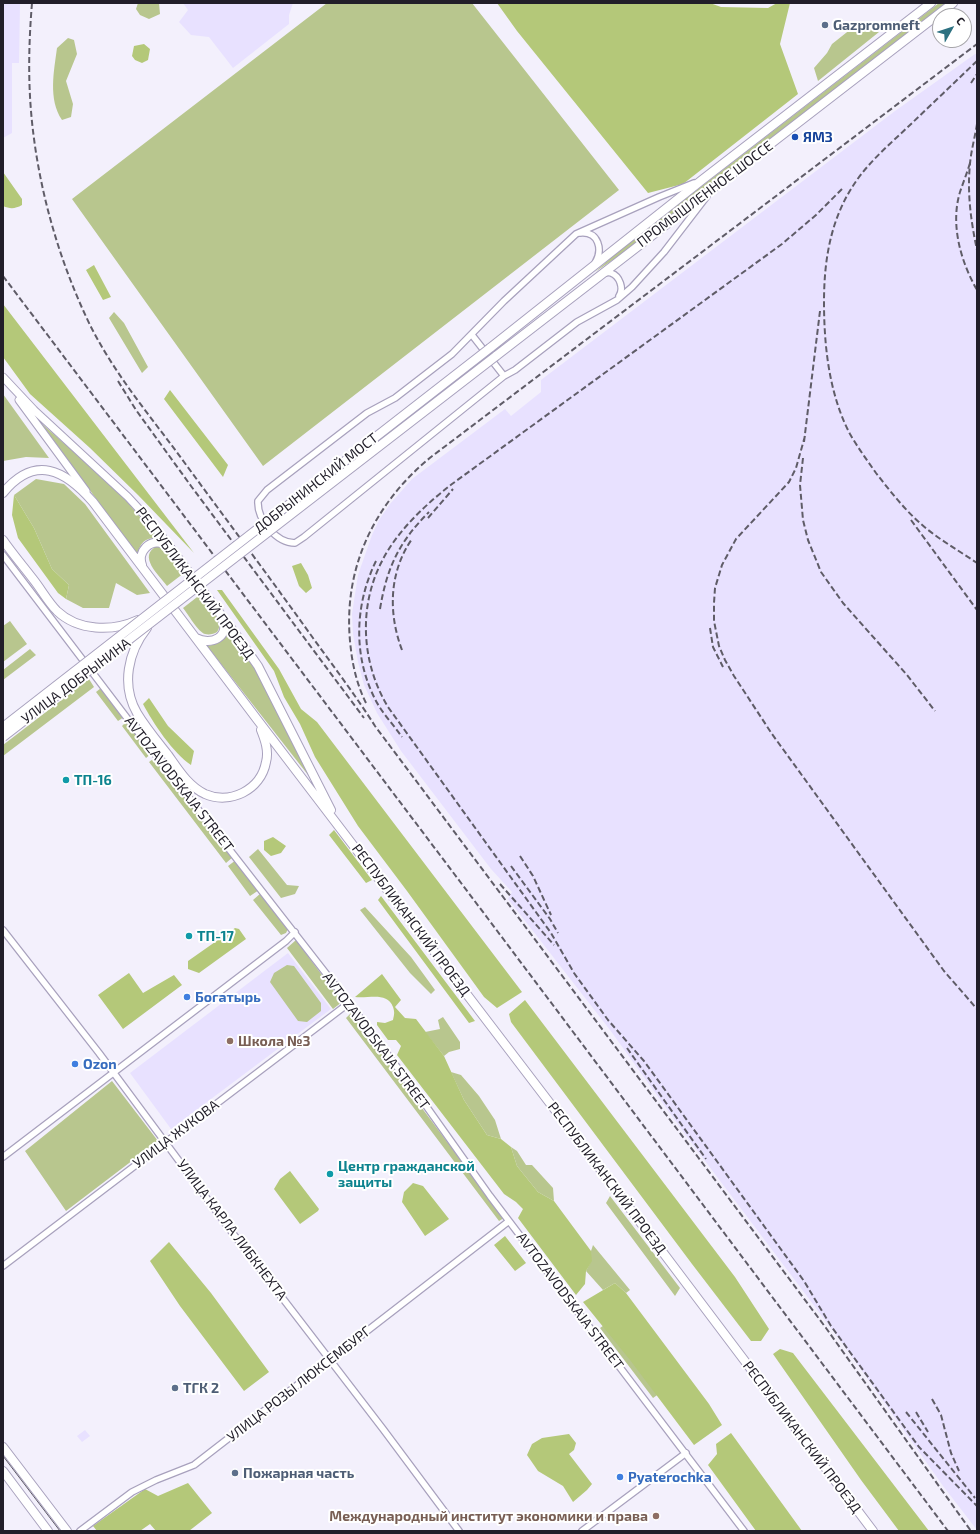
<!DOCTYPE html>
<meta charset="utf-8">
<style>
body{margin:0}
#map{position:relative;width:980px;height:1534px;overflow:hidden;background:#f3f0fc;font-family:"Exo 2",sans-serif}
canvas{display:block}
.frame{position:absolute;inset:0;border:4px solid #211e29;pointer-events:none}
.north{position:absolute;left:932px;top:8px;width:40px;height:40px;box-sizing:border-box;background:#fff;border:1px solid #a6a5a9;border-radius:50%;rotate:51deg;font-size:11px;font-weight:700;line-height:16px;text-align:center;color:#211e29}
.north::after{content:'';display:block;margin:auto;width:14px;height:18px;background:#2d7181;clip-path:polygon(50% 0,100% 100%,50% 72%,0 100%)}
</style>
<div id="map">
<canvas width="980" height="1534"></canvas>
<div class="frame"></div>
<div class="north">С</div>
</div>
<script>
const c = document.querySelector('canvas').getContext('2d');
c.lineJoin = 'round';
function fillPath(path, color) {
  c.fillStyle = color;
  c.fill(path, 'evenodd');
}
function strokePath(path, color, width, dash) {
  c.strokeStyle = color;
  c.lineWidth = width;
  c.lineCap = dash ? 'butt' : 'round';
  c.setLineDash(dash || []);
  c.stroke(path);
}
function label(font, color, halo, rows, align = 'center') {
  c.font = font + ' "Exo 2",sans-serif';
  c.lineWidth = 4;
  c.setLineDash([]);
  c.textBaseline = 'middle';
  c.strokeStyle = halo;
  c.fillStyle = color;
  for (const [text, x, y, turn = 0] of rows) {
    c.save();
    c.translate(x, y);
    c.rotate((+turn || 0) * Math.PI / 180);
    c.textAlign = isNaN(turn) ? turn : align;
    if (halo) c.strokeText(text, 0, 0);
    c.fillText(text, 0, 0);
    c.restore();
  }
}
fillPath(new Path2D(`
 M3 3H20L19 63H12V133L3 138Z
 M183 3H293L289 15V24L233 68 209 37 191 35 179 22 188 10Z
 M975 54H977V1530L943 1486 846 1348 690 1141 610 1030 508 899 512 892 491 869 401 751 377 713 364 685 358 662 353 634 352 614 358 575 372 535 379 520 390 504 412 479 505 409 511 416 541 392V380L895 111Z
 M288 953 331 1009 171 1129 130 1073Z
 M85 1430 90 1436 82 1442 77 1436Z`), '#e8e1ff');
fillPath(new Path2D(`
 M138 3H159L160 14 149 19 140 15 136 9Z
 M327 3H472L619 190 263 466 72 199Z
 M939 3H946L626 251 595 272 623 247Z
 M856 25 879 32 818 81 814 68 827 53 832 44Z
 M68 38 74 40 77 54 66 81 73 104 71 117 62 120C48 99 54 71 57 48Z
 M114 312 124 323 148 367 142 373 109 318Z
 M3 394 49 458 26 457 3 461Z
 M41 423 117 490 158 538C146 537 140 542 137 555Z
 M36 479 64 484 85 504 150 593 137 595 116 583 109 608H83L66 599 69 585 52 569 34 528 14 495Z
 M157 546C169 548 177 564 184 573L167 586C159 575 137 556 157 546Z
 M201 594C206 602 226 622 217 632 214 634 209 635 205 634 198 632 188 614 183 608Z
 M10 621 27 644 3 662V626Z
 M229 629 264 683 312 780 207 646C218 644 226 641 229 629Z
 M30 649 36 655 3 680V670Z
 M89 679 94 687 3 756V745Z
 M101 688 124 717 118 721 96 692Z
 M127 721 152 753 146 758 122 726Z
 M156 757 233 857 226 863 149 762Z
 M258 849 287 885 299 886 295 894 281 898 249 857Z
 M236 860 259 890 250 896 228 866Z
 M261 893 288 929 286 933 281 935 253 900Z
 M365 907 411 957 435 990 431 994 410 973 360 910Z
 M296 940 342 1002 333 1009 287 948Z
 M287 965 294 966 321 1003V1011L307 1022 298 1021 270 982 274 973Z
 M351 1013 504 1218 499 1221 346 1018Z
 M443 1017 460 1042V1049L449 1052 444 1056 425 1032 440 1029 438 1020Z
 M451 1072 461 1075 479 1096 495 1120 501 1139 487 1135 464 1100Z
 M112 1081 158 1141 66 1211 25 1151Z
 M511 1147 517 1151 526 1165H532L553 1188 554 1201 538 1192 517 1166Z
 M610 1196 680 1288 675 1296 606 1203Z
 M593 1245 630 1290 626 1293 615 1283 603 1290 586 1271 591 1261V1251Z
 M610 1321 663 1391 653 1398 600 1328Z`), '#b8c68e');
fillPath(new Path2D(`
 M497 3H710L721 7 768 8 777 3H790L780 44 798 94 683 184 648 193 517 31Z
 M144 44 150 49 148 60 142 63 135 60 132 56 134 46Z
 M3 172 22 199V205C15 209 10 209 3 206Z
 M94 265 111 297 103 300 86 270Z
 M3 304 194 553 138 495 90 448 30 394 3 357Z
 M170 390 228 465 223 477 164 399Z
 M14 495 34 528 52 569 69 585 66 599 58 593 18 538 12 515Z
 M301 563 308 575 312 588 306 593 299 586 292 566Z
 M217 590H222L279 669 301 709 317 722 522 992 497 1008 484 997 407 891 358 826 315 757 300 724 284 697 274 671Z
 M149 698 168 726 194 751 191 765C173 753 153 723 143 704Z
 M334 830 372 880 366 883 329 835Z
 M273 837 286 846 281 853 271 856 264 850V841Z
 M381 896 475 1021 469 1023 378 900Z
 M235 928 239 929 246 939 199 973 188 969V961Z
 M129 973 143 993 174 975 182 985 123 1029 98 995Z
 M382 974 401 1000 395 1007 405 1018 416 1019 444 1056 464 1100 487 1135 501 1139 511 1147 517 1166 538 1192 554 1201 591 1251 592 1261 586 1271 585 1284 576 1295 518 1218 523 1209 516 1202 504 1194 397 1055 401 1046 396 1040H388L377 1025V1022L385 1023 393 1020C394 1015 395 1013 393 1007 387 991 368 999 355 997Z
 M525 1000 735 1277 769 1329 761 1341H751L692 1264 511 1022 509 1014Z
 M290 1171 319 1209 318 1211 300 1224 274 1189 280 1179Z
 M413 1183 423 1186 449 1219 425 1236 402 1202 404 1192Z
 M505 1236 526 1263 515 1271 494 1245Z
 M169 1242 211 1293 269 1372 244 1391 180 1306 150 1261Z
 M615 1283 626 1293 709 1404 722 1425 694 1445 630 1360 583 1302Z
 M780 1349 793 1353 929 1531H899L861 1480 773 1354Z
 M731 1433 802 1531H756L708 1465 717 1454 716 1444Z
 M569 1434 576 1443 574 1450 569 1454 592 1484 587 1490 573 1502 563 1486 538 1471 527 1455 532 1444 542 1438Z
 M188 1483 212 1513 189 1531H156L150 1524 140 1531H97L93 1526 145 1489 158 1496Z`), '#b4c879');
const minor = new Path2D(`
 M694 183 659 197 576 234 504 301 452 354 395 398 367 413 267 490 258 501C257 519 276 543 295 543L304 537 504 376 515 370 577 322 617 300 632 287 664 252 707 196
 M580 233C599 231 603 250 595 263
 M604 273C606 273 609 272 611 273 620 276 624 289 619 296
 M472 335 504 376
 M3 555 127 718 349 1003 424 1103 490 1196 744 1531
 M3 930 99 1053 231 1231 383 1429 459 1531
 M3 1157 286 941 295 932
 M3 1266 349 1003
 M80 1531 132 1492 156 1480 194 1465 509 1221
 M582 1531 686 1453`);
const tertiary = new Path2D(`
 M3 377 34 410 128 497 151 522 171 548
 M19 400 86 491`);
const secondary = new Path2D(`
 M490 348 702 180 931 3
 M496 356 953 3
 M3 493C35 454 65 470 93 502L256 718 594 1161 873 1531
 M3 540C12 553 23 566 33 579 41 589 48 602 57 611 78 631 112 632 138 620
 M142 565C137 552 150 538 164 544 167 545 170 548 172 550L237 636 258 666 331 810
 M147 628C128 652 121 685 137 713 146 728 157 741 168 755 178 769 188 786 205 794 230 805 261 790 266 762 269 751 265 740 261 730
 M196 638C211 646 231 637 222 618
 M3 1447 67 1531
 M3 1471 48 1531`);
strokePath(minor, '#a8a1bd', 8);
strokePath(tertiary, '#a8a1bd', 9);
strokePath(secondary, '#a8a1bd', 10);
strokePath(minor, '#fff', 5.5);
strokePath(tertiary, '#fff', 7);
strokePath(secondary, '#fff', 8);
strokePath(new Path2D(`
 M3 1456 60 1531`), '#5f5c67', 1);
strokePath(new Path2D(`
 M32 3C29 39 28 75 31 111 37 184 58 259 90 325 113 371 146 411 176 451 222 514 268 575 313 638 334 667 356 696 375 726L826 1328 971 1531
 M977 61C955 82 932 104 910 125 889 145 866 164 851 189 830 223 824 262 824 302 824 346 829 394 850 434 858 448 867 460 876 473 890 491 904 509 921 524 938 539 958 550 977 563
 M971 83 977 74
 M977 124C975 137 971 151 970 164 967 193 971 222 977 250
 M970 163C967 173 963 183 960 192 950 225 961 262 977 290
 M842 189 816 215 782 244 452 484C425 505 396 532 381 563 358 609 362 664 388 707L551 933 574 973 608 1020 644 1061 804 1281 831 1326 919 1447 977 1506
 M3 276 489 920 948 1531
 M118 381 136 410 191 486 364 718
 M805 436 796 468 789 482 736 539 722 565 715 588 714 603V621L719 646 725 660 734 676 772 734 944 971 977 1009
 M804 442 820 311
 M803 458 800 485 803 520 808 540 821 572 843 603 907 675 935 711
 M428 518 453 489
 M911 520 977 610
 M376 561C355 604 353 654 374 697 381 712 393 724 402 737
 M380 609C387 567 399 542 429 512
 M710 628 713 647 723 667
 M402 650C388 613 389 572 412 539
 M366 703C358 687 353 668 351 650 341 574 371 506 431 457L977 44
 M520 856 533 876 551 915
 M511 866 550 919 558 933
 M500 884 554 945
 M627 1048 706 1159
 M932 1399 941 1415 951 1453 959 1471
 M906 1412 975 1498
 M916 1412 928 1432`), '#5f5c67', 2, [6, 3]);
const secondaryBridge = new Path2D(`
 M3 727 490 348
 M3 737 496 356`);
strokePath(secondaryBridge, '#a8a1bd', 10, []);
strokePath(secondaryBridge, '#fff', 8);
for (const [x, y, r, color] of [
 [825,25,4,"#5c6f8a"],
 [795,137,4,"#1a4fb4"],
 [66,780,4,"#0f9aa8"],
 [189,936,4,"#0f9aa8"],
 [187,997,4,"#3f7fe0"],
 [230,1041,4,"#8d6e63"],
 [75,1064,4,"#3f7fe0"],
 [330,1174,4,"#0f9aa8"],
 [175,1388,4,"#5c6f8a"],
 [235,1473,4,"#5c6f8a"],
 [620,1477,4,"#3f7fe0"],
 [656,1516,4,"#8d6e63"]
]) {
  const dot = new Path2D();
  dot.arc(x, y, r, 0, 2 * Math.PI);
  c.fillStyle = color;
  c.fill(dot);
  strokePath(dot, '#fff', 1.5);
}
label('bold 14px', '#4e5e75', '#fff', [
 ["Gazpromneft",833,25],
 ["ТГК 2",183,1388],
 ["Пожарная часть",243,1473]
], 'left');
label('bold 14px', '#164399', '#fff', [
 ["ЯМЗ",803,137]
], 'left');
label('14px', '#211e29', '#fff', [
 ["ПРОМЫШЛЕННОЕ ШОССЕ",705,194,-37],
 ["ДОБРЫНИНСКИЙ МОСТ",316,483,-38],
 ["РЕСПУБЛИКАНСКИЙ ПРОЕЗД",195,583,53],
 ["УЛИЦА ДОБРЫНИНА",76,681,-37],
 ["AVTOZAVODSKAJA STREET",179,784,52],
 ["РЕСПУБЛИКАНСКИЙ ПРОЕЗД",411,920,53],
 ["AVTOZAVODSKAJA STREET",376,1041,53],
 ["УЛИЦА ЖУКОВА",176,1134,-37],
 ["РЕСПУБЛИКАНСКИЙ ПРОЕЗД",607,1178,53],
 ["УЛИЦА КАРЛА ЛИБКНЕХТА",232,1230,53],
 ["AVTOZAVODSKAJA STREET",570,1301,53],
 ["УЛИЦА РОЗЫ ЛЮКСЕМБУРГ",299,1384,-38],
 ["РЕСПУБЛИКАНСКИЙ ПРОЕЗД",802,1437,53]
]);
label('bold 14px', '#0d838f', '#fff', [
 ["ТП-16",74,780],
 ["ТП-17",197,936],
 ["Центр гражданской",338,1166],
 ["защиты",338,1182]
], 'left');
label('bold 14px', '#366cbe', '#fff', [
 ["Богатырь",195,997],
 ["Ozon",83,1064],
 ["Pyaterochka",628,1477]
], 'left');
label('bold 14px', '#785e54', '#fff', [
 ["Школа №3",238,1041],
 ["Международный институт экономики и права",648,1516,"right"]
], 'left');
</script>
